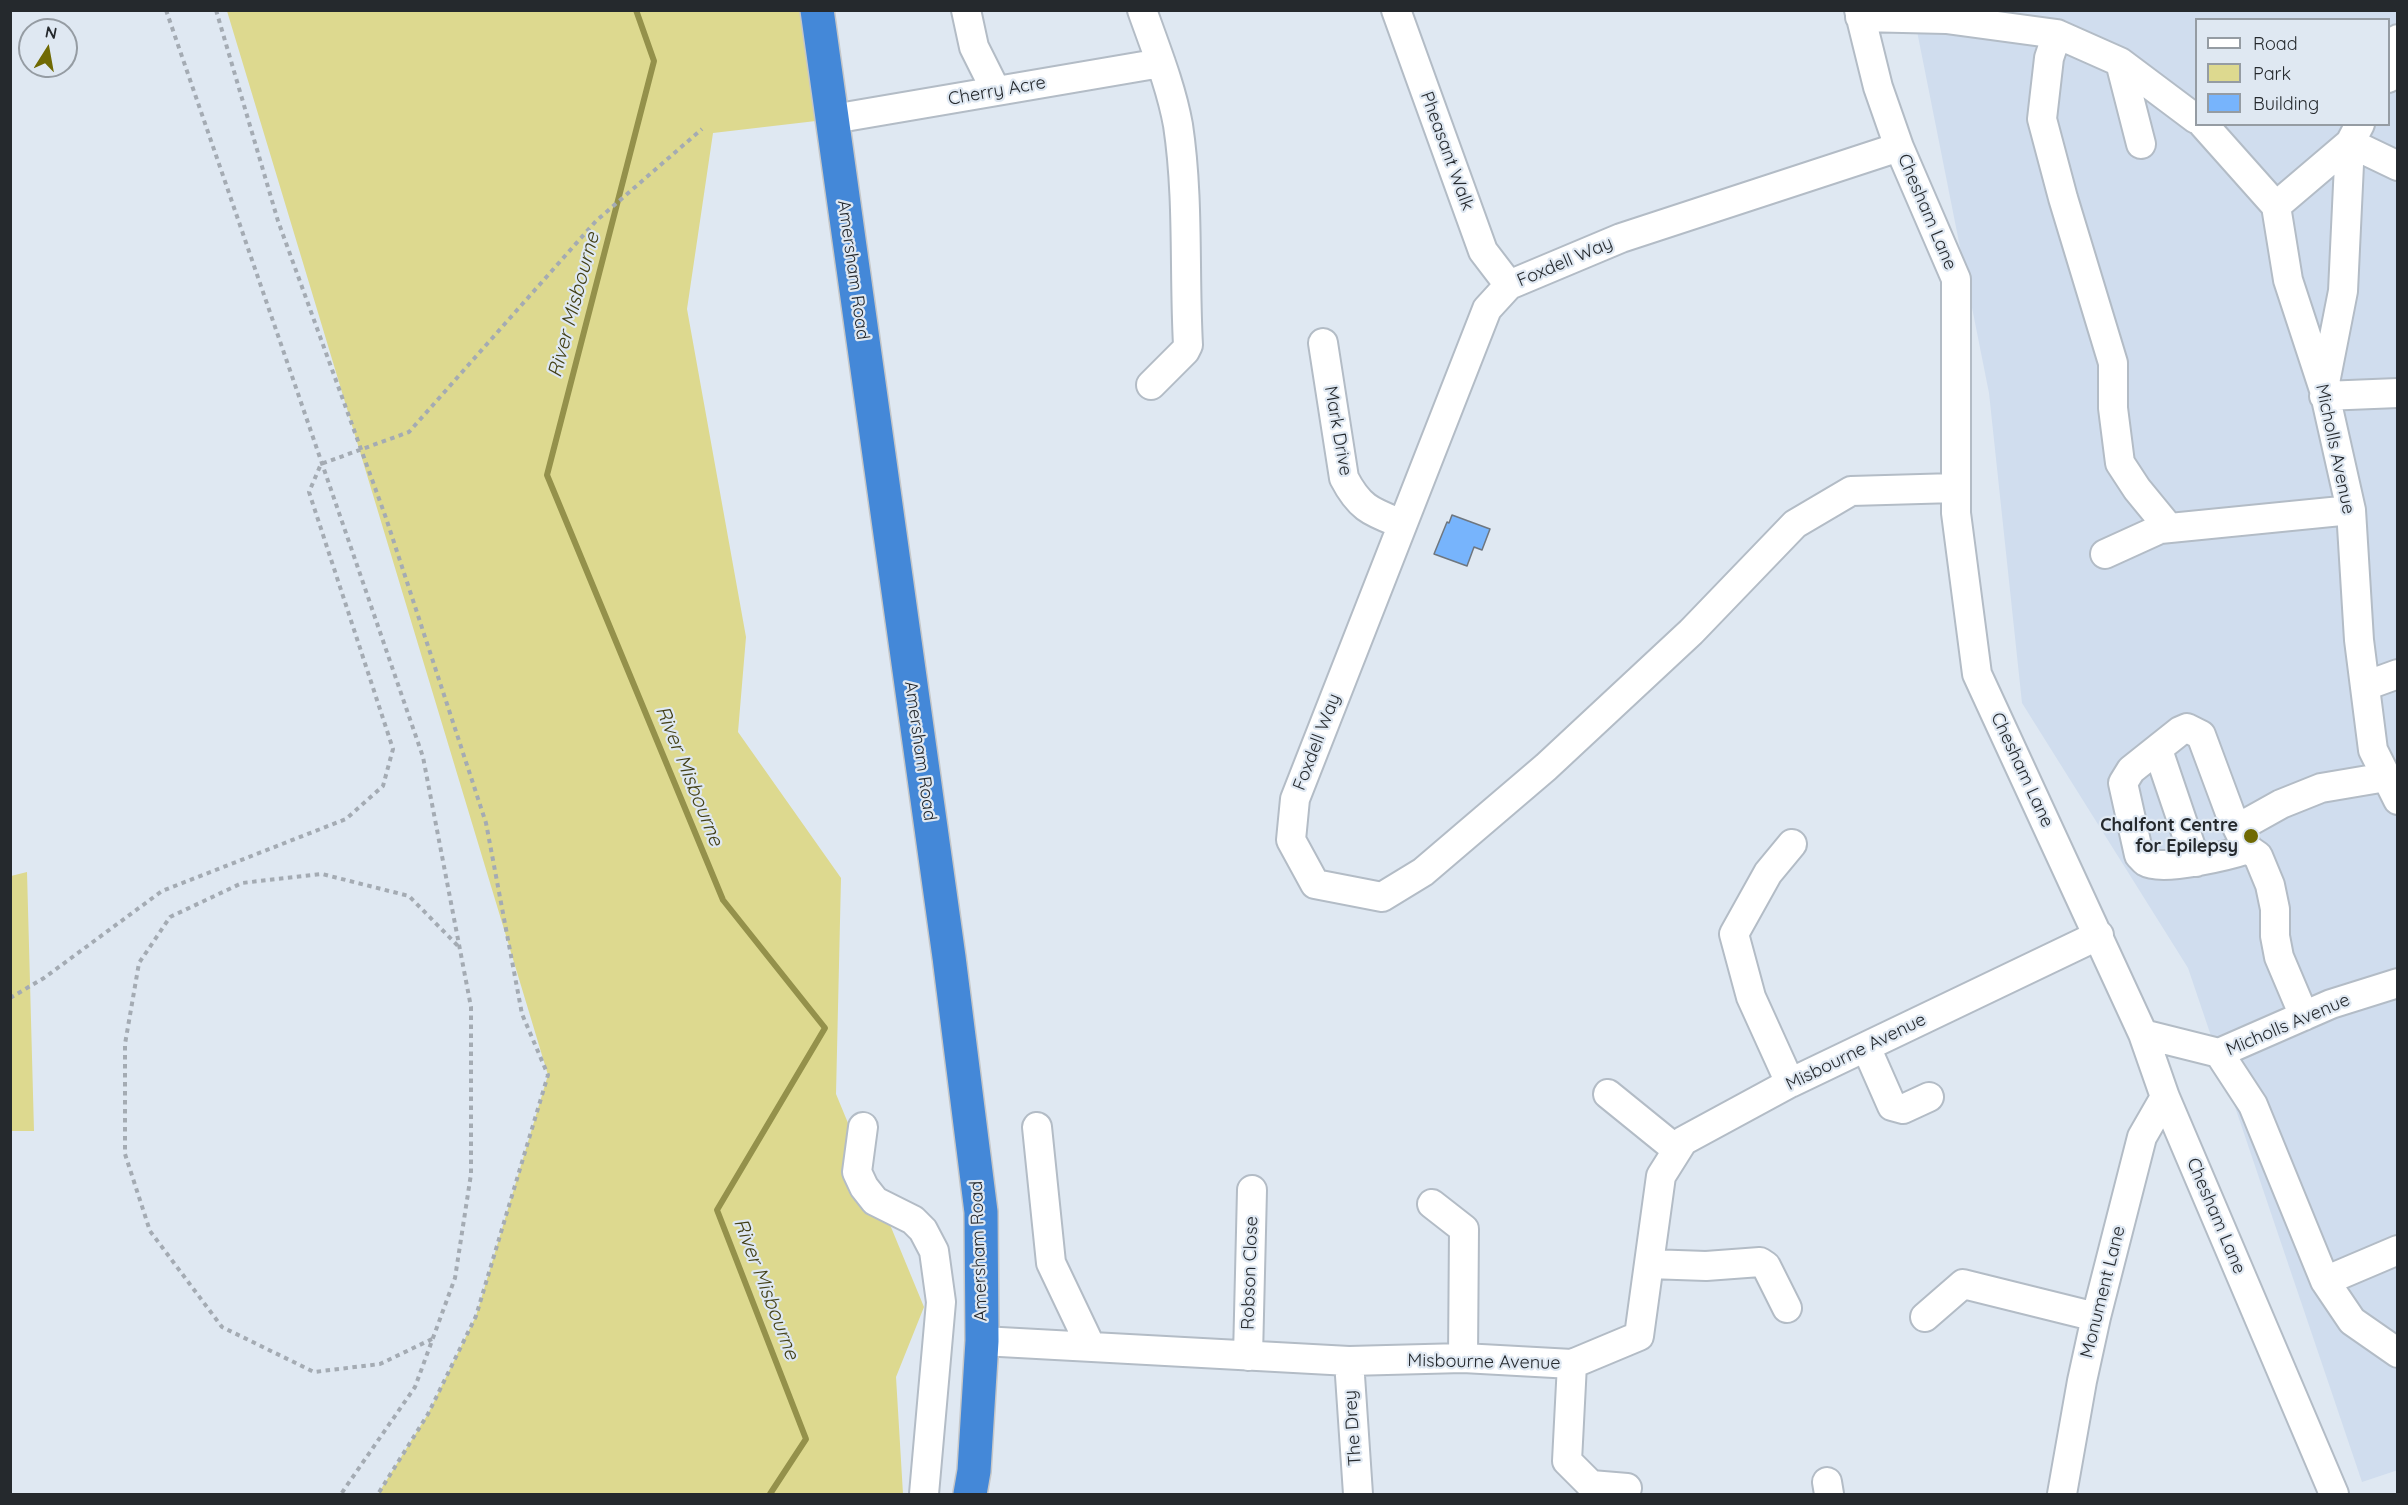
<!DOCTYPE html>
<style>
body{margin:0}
#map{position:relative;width:2408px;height:1505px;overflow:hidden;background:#dfe8f2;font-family:Quicksand,sans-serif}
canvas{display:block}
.frame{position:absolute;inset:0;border:12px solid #25292d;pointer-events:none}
.legend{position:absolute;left:2195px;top:18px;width:195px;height:108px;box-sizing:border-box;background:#dfe8f2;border:2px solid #959ca3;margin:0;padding:8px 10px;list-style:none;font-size:18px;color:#25292d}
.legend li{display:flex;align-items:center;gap:12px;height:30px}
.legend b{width:30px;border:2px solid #959ca3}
.north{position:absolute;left:18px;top:18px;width:60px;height:60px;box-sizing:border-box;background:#dfe8f2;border:2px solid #959ca3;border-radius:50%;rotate:11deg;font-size:16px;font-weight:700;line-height:24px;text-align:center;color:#25292d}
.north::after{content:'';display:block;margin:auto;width:21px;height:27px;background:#706a03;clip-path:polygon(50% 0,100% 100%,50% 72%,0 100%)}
</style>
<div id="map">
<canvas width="2408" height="1505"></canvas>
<div class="frame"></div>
<ul class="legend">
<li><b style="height:8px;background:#fff"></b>Road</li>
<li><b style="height:16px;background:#ddd98f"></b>Park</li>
<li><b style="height:16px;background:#77b4fc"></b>Building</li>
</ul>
<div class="north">N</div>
</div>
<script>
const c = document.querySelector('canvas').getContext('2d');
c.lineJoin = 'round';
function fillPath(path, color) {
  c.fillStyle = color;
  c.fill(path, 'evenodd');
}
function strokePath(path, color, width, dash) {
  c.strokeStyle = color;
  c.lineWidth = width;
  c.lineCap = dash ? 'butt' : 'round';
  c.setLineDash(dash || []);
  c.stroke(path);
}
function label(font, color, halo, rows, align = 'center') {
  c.font = font + ' Quicksand,sans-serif';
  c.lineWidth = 4.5;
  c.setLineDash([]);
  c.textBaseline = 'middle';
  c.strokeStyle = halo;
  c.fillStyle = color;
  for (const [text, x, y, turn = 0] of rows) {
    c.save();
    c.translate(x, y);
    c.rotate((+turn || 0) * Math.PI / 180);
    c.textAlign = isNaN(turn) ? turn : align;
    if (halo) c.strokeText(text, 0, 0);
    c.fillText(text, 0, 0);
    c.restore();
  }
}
fillPath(new Path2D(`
 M1913 11H2397L2398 1470 2362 1482 2188 968 2022 703 1989 393ZM2196 20H2388V124H2196Z`), '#d0ddee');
fillPath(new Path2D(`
 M227 11H819L833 119 713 133 687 309 746 637 738 732 841 878 836 1094 924 1307 896 1377 903 1494H378L428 1414 476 1316 548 1075Z
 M27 872 34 1131H11V876Z`), '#ddd98f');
strokePath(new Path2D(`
 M636 10 654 61 547 475 723 900 825 1028 717 1210 806 1439 770 1494`), '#94914b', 6);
const building = new Path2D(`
 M1452 515 1490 529 1482 550 1474 547 1467 566 1434 554 1447 522 1449 523Z`);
fillPath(building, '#77b4fc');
strokePath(building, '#6e767f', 1.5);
const minor = new Path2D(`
 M966 10 974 47 996 91
 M1142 10C1155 47 1171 86 1178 125 1189 198 1184 272 1188 345L1185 351 1151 385
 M1396 10 1483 251 1509 285
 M1859 10 1878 87 1899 147 1956 279V513L1977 674 2143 1034 2165 1097 2334 1494
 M1860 17 1946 19 2057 34 2120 62 2196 119
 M2057 34 2049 58 2042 119 2063 198 2113 363V408L2120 463 2137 489 2169 528
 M2120 62 2141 144
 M2388 78 2395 60 2398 39
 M833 119 1161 63
 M2203 124 2276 206 2288 280 2324 390 2351 510 2359 640 2373 750 2398 800
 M1899 147 1621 238 1509 285 1487 309 1295 799 1291 840 1315 884 1382 897 1423 872 1546 767 1691 632 1795 524 1851 491 1955 488
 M2276 206 2350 143 2360 124
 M1323 343 1344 478C1360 509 1372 512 1402 524
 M2324 388 2343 291 2350 143 2398 166
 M2324 396 2398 393
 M2105 554 2160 529 2351 510
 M2365 686 2398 674
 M2158 750 2196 862
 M2238 828 2281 804 2321 788 2386 777
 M2248 849C2230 855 2162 872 2146 862 2143 860 2141 857 2139 855L2123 783 2131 770 2180 731 2187 728 2201 735 2230 813 2248 849 2258 856 2270 885 2275 909V936L2279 957 2304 1016
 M2143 1034 2219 1053 2331 1004 2398 983
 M1866 1047 1892 1106 1903 1109 1929 1097
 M2219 1053 2253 1105 2325 1281 2352 1321 2398 1353
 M1790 1083 1751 997 1734 934 1768 873 1792 844
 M1608 1094 1677 1150
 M863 1127 857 1172 864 1187 875 1201 913 1220 923 1230 934 1251 941 1302 924 1494
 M1037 1127 1051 1263 1091 1347
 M1432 1204 1464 1229 1463 1358
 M1649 1264 1706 1266 1760 1262 1766 1266 1787 1308
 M2325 1281 2398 1250
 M1925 1317 1963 1284 2096 1317
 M982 1341 1349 1361 1463 1358 1572 1364 1639 1336 1661 1176 1683 1141 1790 1083 2099 935
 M1248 1356 1252 1190
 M1349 1361 1358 1494
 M1572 1364 1567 1461 1591 1485 1627 1488
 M1827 1482 1829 1494
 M2062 1494 2082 1381 2096 1317 2142 1137 2165 1097`);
const highway = new Path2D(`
 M817 10 949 957 981 1212 982 1341 974 1471 970 1494`);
strokePath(minor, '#b3bcc6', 32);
strokePath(highway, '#c6c7c8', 36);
strokePath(new Path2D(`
 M166 10 423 757 471 1007V1174L455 1278 415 1387 341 1494
 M216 10 278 221 386 518 486 823 522 1014 548 1075 476 1316 428 1414 378 1494
 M10 998 44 978 162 891 346 819 383 786 393 749 309 492 321 464 409 432 596 221 702 129
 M432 1339 380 1364 314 1372 222 1327 150 1231 125 1154V1044L139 963 170 917 242 883 322 874 409 896 459 947`), '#a4abb3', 4, [4.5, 4.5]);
strokePath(minor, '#fff', 28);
strokePath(highway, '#4488d8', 33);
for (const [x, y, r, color] of [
 [2251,836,8,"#706a03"]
]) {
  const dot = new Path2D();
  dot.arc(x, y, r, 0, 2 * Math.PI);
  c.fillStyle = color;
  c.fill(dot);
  strokePath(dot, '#dfe8f2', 2);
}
label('18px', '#25292d', '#dfe8f2', [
 ["Cherry Acre",997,91,-10],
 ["Pheasant Walk",1447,151,70],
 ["Chesham Lane",1927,212,67],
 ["Foxdell Way",1565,262,-23],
 ["Amersham Road",853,270,82],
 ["Mark Drive",1338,431,80],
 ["Micholls Avenue",2335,449,78],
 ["Foxdell Way",1317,742,-69],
 ["Amersham Road",920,751,82],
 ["Chesham Lane",2022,770,65],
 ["Micholls Avenue",2288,1025,-23],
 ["Misbourne Avenue",1856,1052,-26],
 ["Chesham Lane",2216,1216,67],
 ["Amersham Road",979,1251,-92],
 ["Robson Close",1250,1273,-88],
 ["Monument Lane",2103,1292,-76],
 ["Misbourne Avenue",1484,1362,1],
 ["The Drey",1353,1428,-94]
]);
label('bold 18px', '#25292d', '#dfe8f2', [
 ["Chalfont Centre",2238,826],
 ["for Epilepsy",2238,847]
], 'right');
label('italic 20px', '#434016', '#dfe8f2', [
 ["River Misbourne",574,305,-75],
 ["River Misbourne",689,776,68],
 ["River Misbourne",766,1289,69]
]);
</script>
